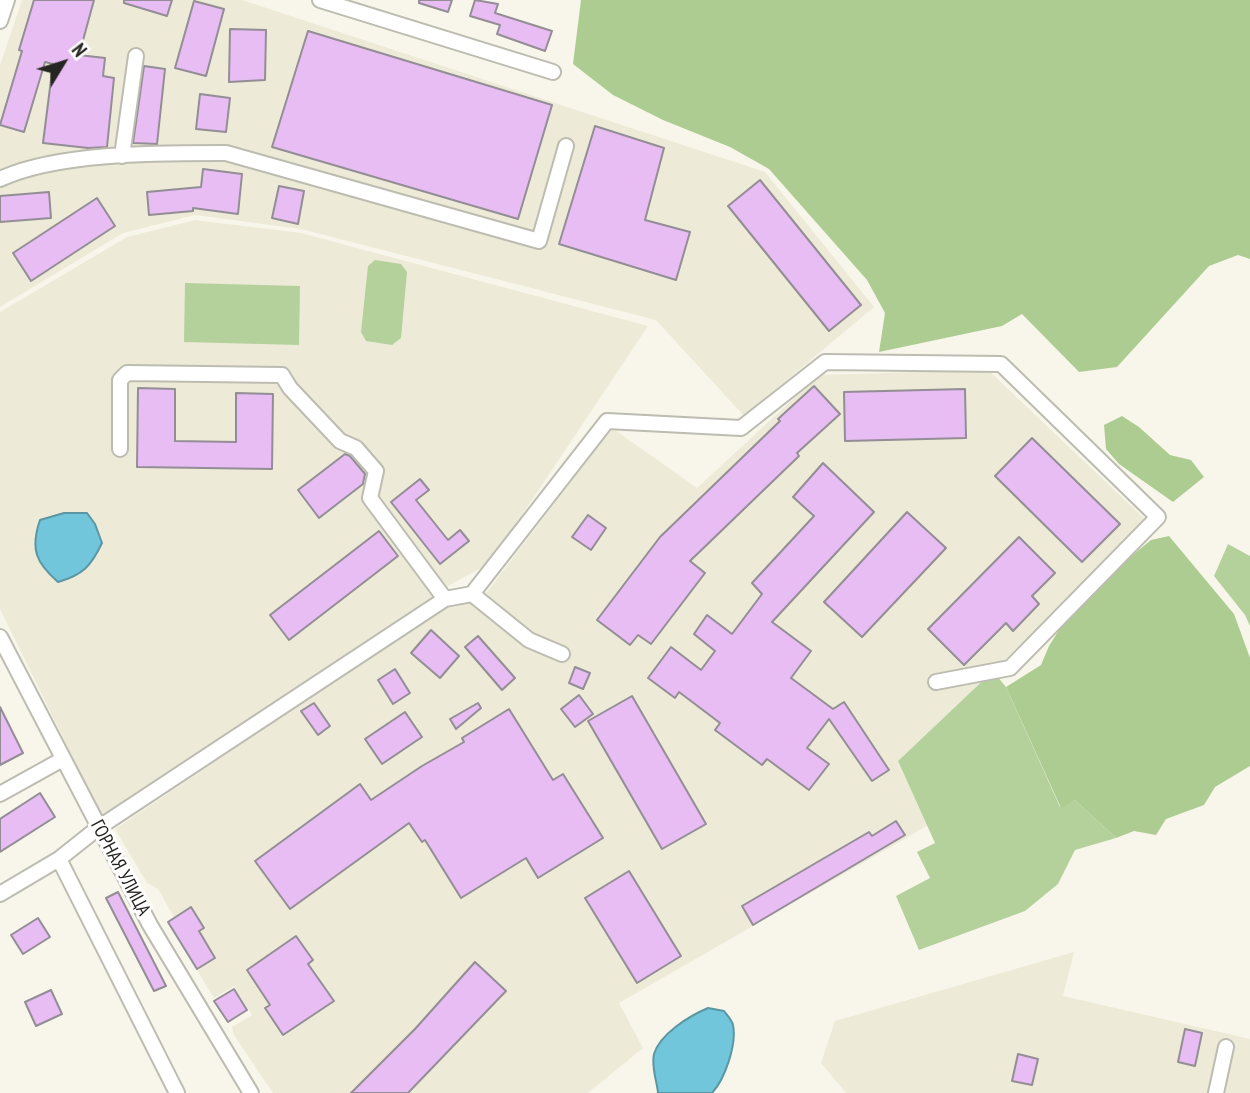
<!DOCTYPE html>
<meta charset="utf-8">
<style>
body{margin:0}
#map{position:relative;width:1250px;height:1093px;overflow:hidden;background:#f8f6eb;font-family:"PT Sans Narrow",sans-serif}
canvas{display:block}
.north{position:absolute;left:28px;top:28px;width:70px;height:70px;-webkit-text-stroke:5px #fff;paint-order:stroke;rotate:52deg;font-size:19px;font-weight:700;line-height:28px;text-align:center;color:#262521}
.north::after{content:'';display:block;margin:auto;width:24px;height:32px;background:#262521;clip-path:polygon(50% 0,100% 100%,50% 72%,0 100%)}
</style>
<div id="map">
<canvas width="1250" height="1093"></canvas>
<div class="north">N</div>
</div>
<script>
const c = document.querySelector('canvas').getContext('2d');
c.lineJoin = 'round';
function fillPath(path, color) {
  c.fillStyle = color;
  c.fill(path, 'evenodd');
}
function strokePath(path, color, width, dash) {
  c.strokeStyle = color;
  c.lineWidth = width;
  c.lineCap = dash ? 'butt' : 'round';
  c.setLineDash(dash || []);
  c.stroke(path);
}
function label(font, color, halo, rows, align = 'center') {
  c.font = font + ' "PT Sans Narrow",sans-serif';
  c.lineWidth = 6;
  c.setLineDash([]);
  c.textBaseline = 'middle';
  c.strokeStyle = halo;
  c.fillStyle = color;
  for (const [text, x, y, turn = 0] of rows) {
    c.save();
    c.translate(x, y);
    c.rotate((+turn || 0) * Math.PI / 180);
    c.textAlign = isNaN(turn) ? turn : align;
    if (halo) c.strokeText(text, 0, 0);
    c.fillText(text, 0, 0);
    c.restore();
  }
}
fillPath(new Path2D(`
 M22 0H242L765 172 874 307 744 416 656 320 301 229 195 215 123 233 0 307V65Z
 M195 220 301 233 648 326 490 563 448 586 101 815 0 609V312L127 237Z
 M988 370 1149 523 898 761 927 826 619 1003 643 1048 588 1093H273L234 1035 232 1027 252 1015 234 986 214 998 167 921 174 917 158 889 147 883 115 829 452 603 487 592 612 428 697 488 819 375Z
 M1074 952 1063 996 1250 1039V1093H846L821 1063 835 1021Z`), '#edead7');
fillPath(new Path2D(`
 M375 260 401 264 407 272 401 338 392 345 366 341 361 332 368 266Z
 M185 283 300 286 299 345 184 342Z
 M1228 544 1250 556V626L1245 615 1214 576Z
 M993 671 1006 687 1060 807 1075 800 1116 838 1075 850 1058 884 1025 911 919 950 896 896 930 878 917 852 935 843 898 761Z`), '#b4d19c');
fillPath(new Path2D(`
 M581 0H1250V259L1238 255 1209 266 1117 367 1079 372 1022 314 1002 326 879 352 885 313 867 280 769 169 730 147 663 120 613 95 573 64Z
 M1122 416 1139 427 1170 455 1191 460 1204 477 1173 502 1119 464 1106 449 1104 425Z
 M1169 536 1234 614 1250 658V766L1215 787 1204 805 1166 819 1156 835 1134 831 1116 838 1075 800 1061 808 1006 687 1041 665 1049 646 1072 609 1104 583 1118 567 1151 540Z`), '#adcc91');
const water = new Path2D(`
 M64 513H87L95 524 102 543C91 566 83 575 58 582 36 563 30 549 40 520Z
 M708 1008 724 1011C727 1015 732 1020 733 1025 737 1044 725 1079 712 1093H658C657 1081 651 1067 654 1054 660 1034 689 1016 708 1008Z`);
fillPath(water, '#72c6db');
strokePath(water, '#5b96a3', 2);
const building = new Path2D(`
 M34 0H94L79 55 105 58 103 76 114 78 107 147 88 148 43 143 53 64 45 62 24 132 0 125 22 51 19 50Z
 M124 0H172L167 16 124 3Z
 M419 0H452L448 12 419 3Z
 M475 0 498 4 495 13 552 31 545 51 497 34 500 25 470 16Z
 M194 1 224 9 206 76 175 68Z
 M230 29 266 30 265 80 229 82Z
 M308 31 552 105 518 219 272 147Z
 M144 66 165 69 157 144 133 143Z
 M200 94 230 98 226 132 196 129Z
 M595 126 664 148 645 220 690 232 676 280 559 244Z
 M203 169 242 174 238 214 193 208V211L149 215 147 192 201 187Z
 M760 180 861 305 829 331 728 206Z
 M279 186 304 191 298 224 272 218Z
 M49 192 51 218 0 222V196Z
 M97 198 115 226 31 281 13 253Z
 M814 386 840 414 797 453 799 456 690 561 705 573 651 644 638 635 630 645 597 620 660 537 780 421 778 419Z
 M138 388 175 389V441L236 442V393L273 394 272 469 137 467Z
 M965 389 966 438 845 441 844 392Z
 M1032 438 1120 524 1082 562 995 476Z
 M345 454 350 456 365 474 363 484 319 518 298 490Z
 M823 463 874 512 772 622 811 651 791 678 833 709 844 702 889 770 872 781 829 719 807 748 829 764 809 790 767 759 762 765 715 730 720 723 679 692 675 698 648 678 671 647 701 670 715 651 694 634 707 615 732 634 762 594 752 583 814 516 793 497Z
 M420 479 429 490 416 500 448 540 460 530 469 541 440 564 391 502Z
 M907 512 946 548 862 637 824 602Z
 M588 515 606 528 591 550 572 537Z
 M379 531 398 556 289 640 270 615Z
 M1019 537 1055 573 1032 596 1039 604 1013 631 1006 623 964 665 928 629Z
 M431 630 459 656 440 678 411 653Z
 M478 636 515 678 502 690 465 647Z
 M575 667 590 673 583 689 569 683Z
 M395 669 410 693 393 704 378 680Z
 M579 695 593 714 575 727 561 709Z
 M632 696 706 824 662 849 588 721Z
 M314 703 330 726 318 735 301 711Z
 M478 703 481 708 456 729 450 719Z
 M0 707 23 753 0 765Z
 M509 709 553 780 563 774 603 838 538 878 526 858 461 898 425 840 422 842 409 823 290 909 255 861 360 784 371 800 422 766 464 742 462 738Z
 M405 712 422 737 382 764 365 739Z
 M40 793 55 817 0 852V819Z
 M896 821 905 835 753 925 742 906 869 832 872 836Z
 M629 871 681 956 637 983 585 898Z
 M118 892 166 986 154 991 106 898Z
 M191 907 204 928 199 931 215 958 197 969 168 922Z
 M38 918 50 937 23 954 11 935Z
 M296 936 313 960 308 964 334 1001 283 1035 265 1008 270 1005 247 970Z
 M475 962 506 991 408 1093H351L415 1029Z
 M234 989 247 1010 228 1022 214 1001Z
 M51 990 62 1014 36 1026 25 1002Z
 M1185 1029 1202 1033 1195 1066 1178 1062Z
 M1018 1054 1038 1059 1032 1085 1012 1081Z`);
fillPath(building, '#e7bdf3');
strokePath(building, '#938d95', 2);
const minor = new Path2D(`
 M320 0 553 72
 M0 21 7 0
 M122 156 136 56
 M0 179C58 152 161 153 226 153L539 241 566 146
 M472 594 607 421 741 428 825 362 1001 364 1158 517 1010 668 936 682
 M445 599 472 594 529 640 562 654
 M0 637 150 925 251 1093
 M0 794 63 759
 M59 859 177 1093
 M0 894 59 859 98 828 445 599 370 498 376 471 356 448 340 441 290 388 282 375 127 373 120 380V449
 M1216 1093 1226 1047`);
strokePath(minor, '#bdbcb1', 18);
strokePath(minor, '#fff', 14);
label('19px', '#262521', '#fff', [
 ["ГОРНАЯ УЛИЦА",120,868,62]
]);
</script>
